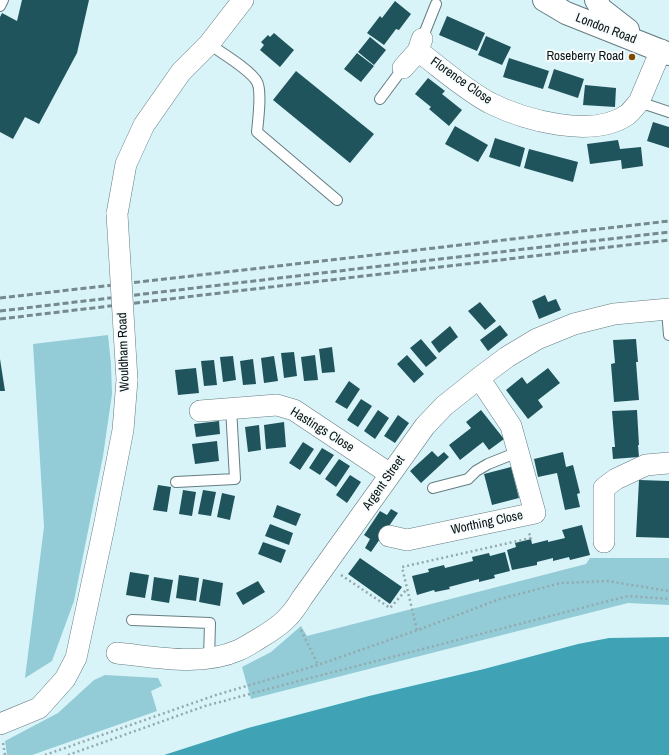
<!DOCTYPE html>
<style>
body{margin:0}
canvas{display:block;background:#d8f4f9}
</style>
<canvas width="669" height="755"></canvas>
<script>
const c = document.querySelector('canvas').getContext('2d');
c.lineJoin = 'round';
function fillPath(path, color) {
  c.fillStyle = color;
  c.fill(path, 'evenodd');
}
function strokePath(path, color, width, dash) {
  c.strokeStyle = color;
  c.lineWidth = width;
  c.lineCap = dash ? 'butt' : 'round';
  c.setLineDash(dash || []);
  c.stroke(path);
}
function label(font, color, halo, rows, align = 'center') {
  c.font = font + ' "Archivo Narrow",sans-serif';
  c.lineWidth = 4;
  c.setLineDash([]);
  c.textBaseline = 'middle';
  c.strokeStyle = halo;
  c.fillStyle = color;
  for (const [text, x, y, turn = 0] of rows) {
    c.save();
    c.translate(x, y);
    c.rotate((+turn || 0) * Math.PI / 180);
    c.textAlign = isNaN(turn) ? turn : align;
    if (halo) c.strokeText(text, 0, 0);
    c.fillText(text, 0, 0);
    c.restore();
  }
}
fillPath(new Path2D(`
 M108 335 111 364 112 394 103 456 74 601 52 661 25 678 44 527 33 344Z
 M590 558H669V605L628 603 251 699 242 667 271 652 301 626 307 636 586 564Z
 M105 675 158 678 162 686 151 691 157 711 32 755H7L5 741 58 713 94 680Z`), '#93cbd6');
fillPath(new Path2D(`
 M669 637V755H164L248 728 369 696 484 669 578 644 609 638Z`), '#40a3b5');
fillPath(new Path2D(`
 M22 0H89L77 53 39 124 25 117 13 139 0 132V17L2 13 17 21Z
 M395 1 411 14 399 30 396 29 384 45 367 33 380 16 382 18Z
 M447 16 485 33 477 51 439 35Z
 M274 33 294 50 280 67 260 50 264 45 261 42 268 35 270 37Z
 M486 36 511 47 502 65 478 55Z
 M370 37 386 50 374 65 358 52Z
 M357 53 374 66 361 82 344 69Z
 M509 58 549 71 543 89 503 77Z
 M554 69 584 79 578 98 548 88Z
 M296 71 374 134 350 163 273 100Z
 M428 78 445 91 442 94 462 110 449 126 429 109 431 107 415 94Z
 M585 85 616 88 615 107 583 105Z
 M653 122 669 127V148L647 141Z
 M455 126 488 145 478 162 445 144Z
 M495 138 525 148 520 167 489 157Z
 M618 140 620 149 641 147 643 166 622 169 621 160 590 164 587 144Z
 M529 149 578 162 573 182 524 168Z
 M545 295 548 302 556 299 561 310 539 319 532 301Z
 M480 302 496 321 485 330 468 311Z
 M500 325 508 335 488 351 480 340Z
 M450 326 458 337 439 353 431 342Z
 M421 339 437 358 426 367 410 348Z
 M636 339 638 362H636L639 400 614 402 611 364 615 363 613 340Z
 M332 347 335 372 322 373 319 349Z
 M294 352 297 376 284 378 281 353Z
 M315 355 318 380 304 381 301 357Z
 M407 355 424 374 414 383 397 364Z
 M233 356 236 380 223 382 220 357Z
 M274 356 278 381 264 383 261 358Z
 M0 359 5 391H0Z
 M253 359 256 384 243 385 240 361Z
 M214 360 217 385 204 386 201 361Z
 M196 368 199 393 178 395 175 370Z
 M548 368 560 383 538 400 543 407 528 419 506 390 522 377 527 384Z
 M349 381 360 389 347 409 335 402Z
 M361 399 372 406 358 427 347 420Z
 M378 410 389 418 375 439 364 431Z
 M481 410 504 439 489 450 483 442 460 460 449 445 471 428 466 422Z
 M637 410 639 445H638L639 457 613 459 612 447H615L612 411Z
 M398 415 409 423 395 443 384 436Z
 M219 421 220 434 196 437 194 424Z
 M284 422 286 447 266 449 264 425Z
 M259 425 261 450 248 452 245 427Z
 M217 441 219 461 195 464 192 444Z
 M303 442 314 449 300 470 289 463Z
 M322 448 334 455 320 475 309 468Z
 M432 451 438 457 444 452 449 457 421 483 410 471Z
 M563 452 566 467 573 465 580 493 577 494 580 507 565 510 557 473 538 477 534 459Z
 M339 459 350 466 336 487 325 479Z
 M511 467 519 498 492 505 484 474Z
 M350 475 361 482 347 503 336 495Z
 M639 480 669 481V538L636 537Z
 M158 485 171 487 167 512 153 510Z
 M183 490 196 492 192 516 179 514Z
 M203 490 216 492 211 516 198 514Z
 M222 493 235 496 230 520 217 517Z
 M277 505 301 514 296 526 273 517Z
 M391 509 398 513 371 552 365 548 370 539 364 535 380 511 387 515Z
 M270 524 293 533 289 545 265 536Z
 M582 525 590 555 570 560 569 557 553 561V558L537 562V565L512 570 507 550 516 547 515 543 531 539 532 544 548 540V542L565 538 562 530Z
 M263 542 286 550 281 563 258 554Z
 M505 552 510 571 494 575 495 578 479 582V579L449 587 450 589 435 592 434 590 417 595 412 576 429 572 428 569 444 565 445 568 473 561 472 557 489 553 490 556Z
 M360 558 402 587 390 604 348 574Z
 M130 572 149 575 145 598 126 595Z
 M179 575 199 578 196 601 176 598Z
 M154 577 173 580 169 603 151 600Z
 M203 579 223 583 220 606 199 602Z
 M258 581 265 592 243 605 236 593Z`), '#20545d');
const lane = new Path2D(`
 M0 6 3 0
 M422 39 436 4
 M209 44C220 52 251 70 257 82 262 91 258 121 257 132L337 200
 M380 99 403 68
 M639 102 669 112
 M667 309 669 335
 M176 482 235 479 231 408
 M433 488 468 479 476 471 488 464 518 452
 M132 620 210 623 209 659`);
const street = new Path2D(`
 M418 51C441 68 464 89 490 103 524 120 592 139 627 115 632 111 635 106 639 102L661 50
 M403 68 418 51 422 39
 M117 214 126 164 144 125 181 72 209 44 243 0
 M200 411 277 405 294 410 390 474
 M389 536 407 540 535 513 511 426 479 378
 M604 542V488L616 479 646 465 669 463
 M117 653C156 657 201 667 239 650 246 647 253 642 260 638 280 626 290 618 302 598L425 426 444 406 479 378 507 357 537 339 574 324 614 314 669 309
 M0 724 39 708 65 679 76 658 104 527 123 430 127 380`);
const secondary = new Path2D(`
 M544 0 566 13 669 54
 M596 0 601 9 628 30`);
strokePath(lane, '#657d82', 12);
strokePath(street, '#657d82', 22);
strokePath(secondary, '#657d82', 24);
strokePath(new Path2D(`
 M341 575 390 608 407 589
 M301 630 318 665
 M417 630 402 567 531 538 529 533
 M3 743 5 755
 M45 755 216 695 318 665 426 627 500 599 561 583 607 581 669 591
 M68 755 205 706 287 684 628 596 669 599`), '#93a9ad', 2.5, [2, 3]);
strokePath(lane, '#fff', 10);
strokePath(street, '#fff', 21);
strokePath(secondary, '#fff', 22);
strokePath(new Path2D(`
 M0 298 669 221
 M0 311 669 232
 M0 319 669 240`), '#76898d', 3, [6, 3]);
const streetBridge = new Path2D(`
 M117 214 127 380`);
strokePath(streetBridge, '#657d82', 22, []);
strokePath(streetBridge, '#fff', 21);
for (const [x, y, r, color] of [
 [632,57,4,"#824800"]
]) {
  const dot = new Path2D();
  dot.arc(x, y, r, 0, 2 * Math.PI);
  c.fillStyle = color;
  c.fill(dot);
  strokePath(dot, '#f7fcfd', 1.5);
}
label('13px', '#081113', '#f7fcfd', [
 ["London Road",606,29,21],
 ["Florence Close",461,81,35],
 ["Wouldham Road",124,352,-92],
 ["Hastings Close",322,430,32],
 ["Argent Street",384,483,-55],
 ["Worthing Close",487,523,-12]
]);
label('13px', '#081113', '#f7fcfd', [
 ["Roseberry Road",624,57]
], 'right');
</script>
